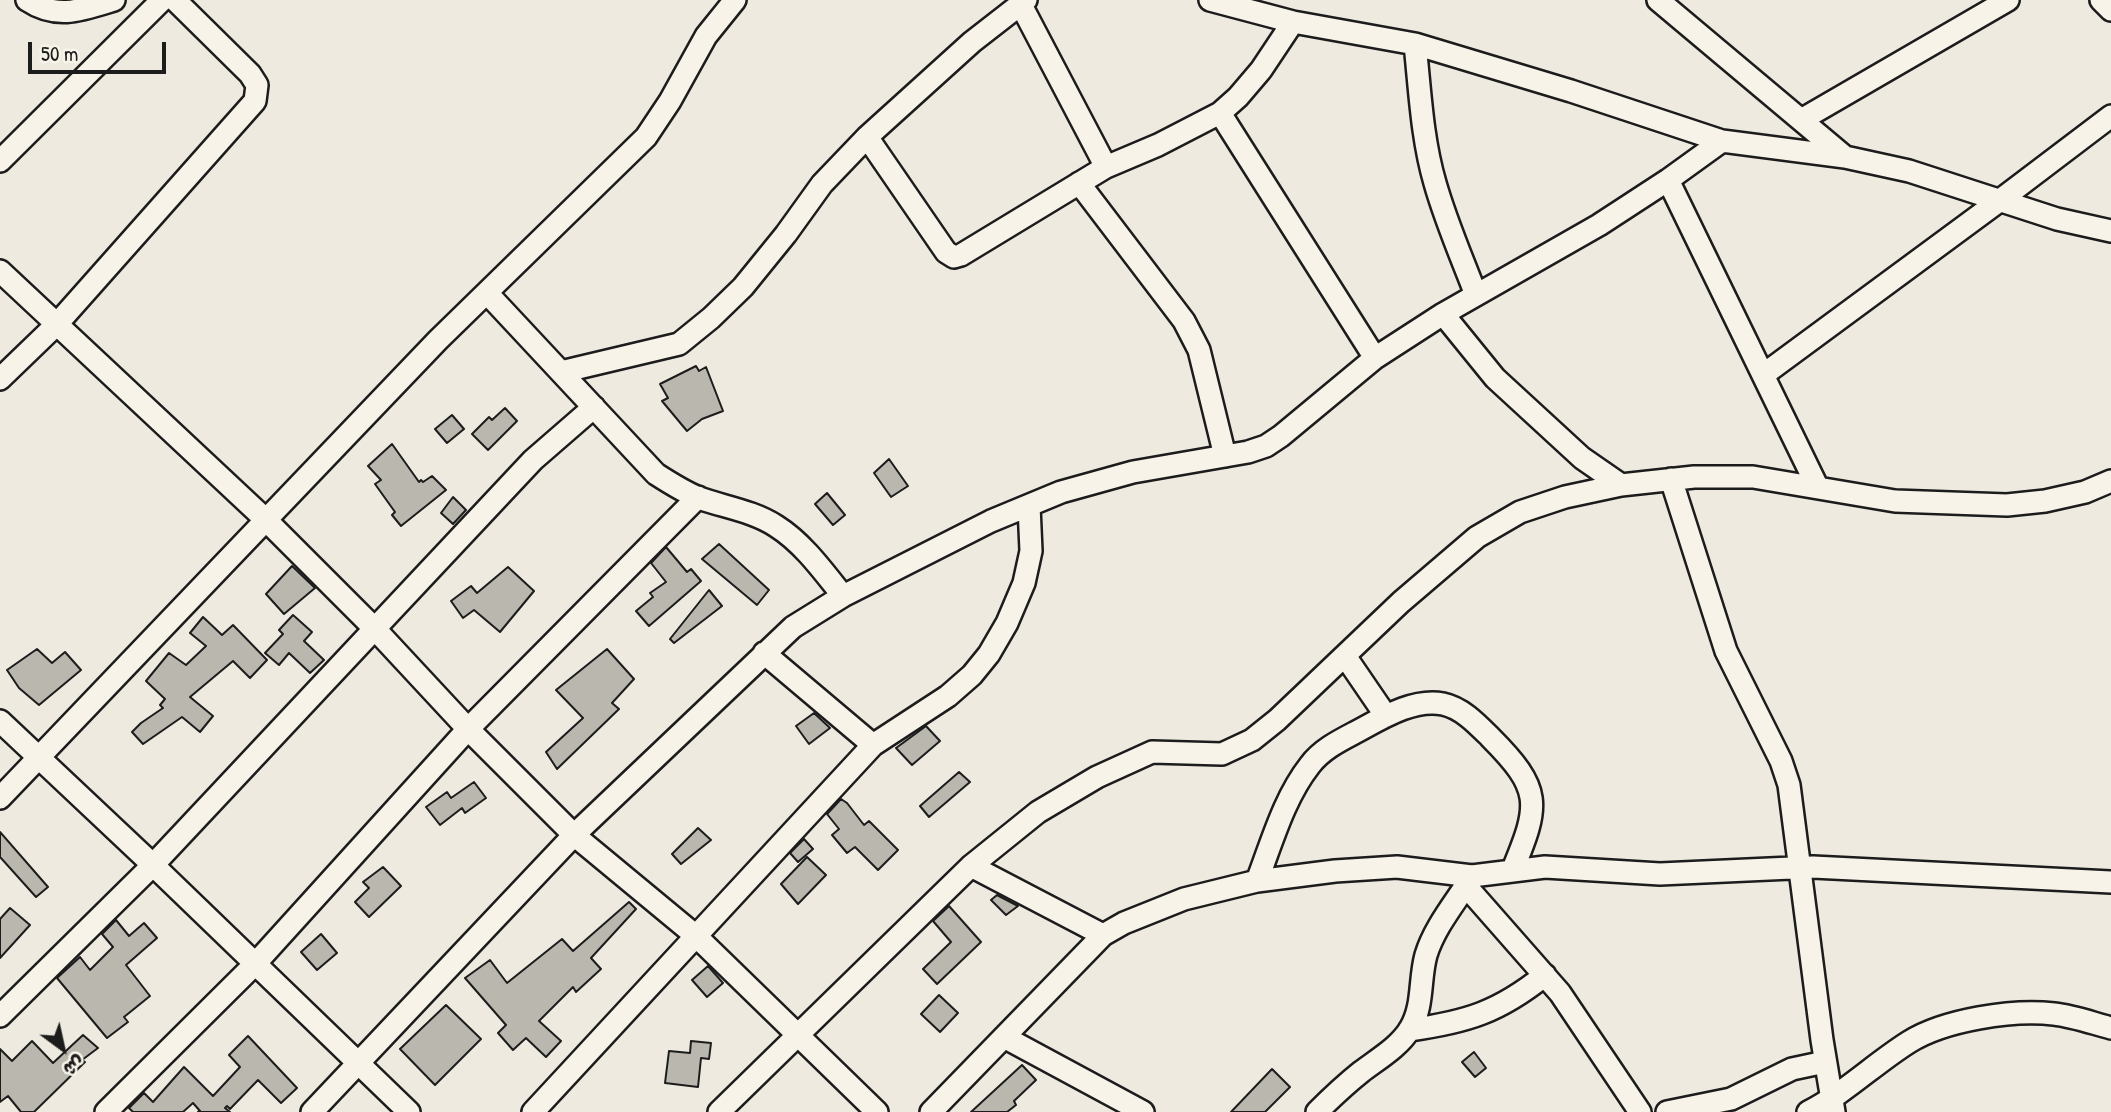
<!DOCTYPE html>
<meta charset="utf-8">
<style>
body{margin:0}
#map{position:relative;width:2111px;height:1112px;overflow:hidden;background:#eeeae0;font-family:"Patrick Hand","Playpen Sans Arabic",sans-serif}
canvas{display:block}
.north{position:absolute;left:28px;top:1014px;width:70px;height:70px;-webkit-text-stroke:5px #f7f3e8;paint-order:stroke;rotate:147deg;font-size:19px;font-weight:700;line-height:28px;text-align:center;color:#1c1c1c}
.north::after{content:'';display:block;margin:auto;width:24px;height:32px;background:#1c1c1c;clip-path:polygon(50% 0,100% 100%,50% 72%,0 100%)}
.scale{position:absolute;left:28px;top:42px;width:138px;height:32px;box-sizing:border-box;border:4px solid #1c1c1c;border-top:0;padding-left:9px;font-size:21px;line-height:24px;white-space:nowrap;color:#1c1c1c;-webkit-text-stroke:5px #f7f3e8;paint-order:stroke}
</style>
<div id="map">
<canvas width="2111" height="1112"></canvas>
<div class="north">ش</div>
<div class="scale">50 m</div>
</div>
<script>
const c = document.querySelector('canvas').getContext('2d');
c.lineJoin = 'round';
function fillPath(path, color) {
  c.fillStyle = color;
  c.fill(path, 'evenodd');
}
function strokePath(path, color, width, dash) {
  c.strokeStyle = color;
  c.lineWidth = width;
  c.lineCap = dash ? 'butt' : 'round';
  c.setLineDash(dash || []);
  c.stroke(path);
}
const building = new Path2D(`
 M696 366 699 371 706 367 723 411 702 419 687 431 662 401 668 398 660 384Z
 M505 408 517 421 488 450 472 434 489 417 492 420Z
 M452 415 464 429 447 443 435 429Z
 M392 444 419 482 421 480 423 482 432 476 446 490 401 526 392 515 395 512 375 484 381 480 368 466Z
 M889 459 908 486 891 497 874 473Z
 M827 493 845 515 833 525 815 504Z
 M453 497 466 510 453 524 441 513Z
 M719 544 769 590 757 605 702 559Z
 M666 547 687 572 691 569 701 581 649 626 636 611 653 597 650 593 666 582 651 563Z
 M292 566 315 588 284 614 266 594Z
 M508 567 534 591 500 632 474 610 463 618 451 601 471 586 477 593Z
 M709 590 722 606 674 643 670 639Z
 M293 615 312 632 304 641 324 660 310 673 289 653 279 665 265 653 283 634 279 630Z
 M203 617 222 635 233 625 267 660 250 678 233 661 190 697 213 716 200 732 182 717 143 744 132 732 141 723 163 708 160 705 165 699 146 681 169 653 186 665 206 646 190 633Z
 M37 649 52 663 65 652 81 670 39 705 19 688 7 670Z
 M607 649 634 679 612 703 619 709 557 769 546 752 583 718 556 690Z
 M814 713 830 728 809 744 796 726Z
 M926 726 940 741 912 765 896 748Z
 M959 772 970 782 929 817 920 806Z
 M474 782 486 798 465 813 462 808 440 825 426 807 447 792 451 798Z
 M841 799 847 803 864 825 869 821 898 850 878 870 855 847 847 853 832 835 839 829 827 814Z
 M698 828 711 840 681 864 672 854Z
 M0 832 48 887 36 897 0 857Z
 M804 839 813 849 798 862 790 853Z
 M807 857 826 875 798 904 781 884Z
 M383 867 401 886 369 917 355 902 369 888 363 882Z
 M997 895 1018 906 1006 915 991 900Z
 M629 902 636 909 591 958 601 969 576 992 573 987 539 1021 561 1041 546 1057 526 1038 513 1050 498 1033 506 1025 465 978 490 960 507 983 562 939 573 951Z
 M949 906 981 942 937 984 923 969 951 942 933 921Z
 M10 908 30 925 0 958V919Z
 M116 920 129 936 144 923 157 938 126 965 150 996 124 1017 128 1022 107 1038 57 978 80 957 90 970 113 947 102 934Z
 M321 934 337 953 317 970 301 952Z
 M708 966 723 983 707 997 692 980Z
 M939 995 958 1013 940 1032 921 1014Z
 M446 1005 481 1039 435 1085 400 1049Z
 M83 1035 98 1048 82 1060 85 1062 34 1112H21L8 1096 0 1102V1049L12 1061 32 1041 53 1063Z
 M248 1036 297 1088 281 1103 258 1080 230 1109 227 1106 225 1108 230 1112H198L200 1111 193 1103 183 1112H133L129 1108 144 1093 153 1102 184 1067 213 1096 240 1067 229 1055Z
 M691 1041 711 1043 709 1059 701 1058 698 1087 665 1083 669 1051 690 1053Z
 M1474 1052 1486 1068 1475 1077 1462 1062Z
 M1022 1065 1036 1080 1014 1101 1016 1105 1007 1112H971Z
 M1272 1069 1290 1087 1265 1112H1231Z`);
fillPath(building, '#bab7af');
strokePath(building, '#1c1c1c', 2);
const minor = new Path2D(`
 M27 0C57 20 82 10 114 0
 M1210 0 1293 22 1415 44 1571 91 1722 141 1845 157 1909 171 2057 219 2111 231
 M1658 0 1845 157
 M2101 0 2111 10
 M1021 5 1106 167
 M1415 44C1420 91 1422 139 1435 183 1446 222 1462 258 1476 295
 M1220 113 1375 358
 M1801 120 2008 0
 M867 137 946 252 954 257 961 255 1106 167 1158 145 1220 113 1238 97 1261 70 1293 22
 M0 161 162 0
 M1668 180 1817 486
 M1079 183 1184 321 1199 350 1225 456
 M0 271 265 519 375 629 468 729 574 835 696 936 877 1112
 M487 293 656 474C670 483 684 492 699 498 724 507 753 511 776 526 803 543 823 571 843 596
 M1443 314 1495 378 1582 458 1621 485
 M561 372 679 344 711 318 743 287 786 234 822 184 867 137 972 42 1026 0
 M1763 375 1999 201 2111 116
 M0 379 57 324 255 101 257 85 250 74 175 0
 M1671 479 1726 651 1781 761 1789 785 1822 1040 1834 1112
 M764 653 873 745
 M1345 656 1386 716
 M0 721 153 865 409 1112
 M0 798 438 340 646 137 670 101 706 36 735 0
 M971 866 1103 935
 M1257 881C1272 842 1284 798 1310 765 1322 749 1341 740 1358 731 1382 718 1414 698 1443 704 1462 708 1477 724 1490 737 1542 789 1540 804 1513 869
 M1466 886 1560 993 1640 1112
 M0 1016 153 865 533 460 594 407
 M1409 1030C1467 1022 1499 1012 1545 975
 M1004 1037 1143 1112
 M106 1112 255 964 468 729 698 497
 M312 1112 574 835 793 627 843 596 991 521 1061 492 1133 472 1248 452 1266 446 1281 436 1375 358 1443 314 1599 225 1668 180 1722 141
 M533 1112 873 745 948 696 972 675 989 654 1007 623 1024 583 1031 551 1029 506
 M719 1112 971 866 1038 812 1097 777 1152 752 1222 754 1252 740 1277 720 1401 602 1477 537 1520 512 1565 497 1621 485 1694 477H1753L1895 501 2007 505 2045 501 2085 492 2111 481
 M931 1112 1103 935 1124 923 1184 899 1257 881 1335 871 1397 867 1472 876 1545 867 1660 874 1813 867 2111 882
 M1317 1112C1331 1098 1346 1084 1361 1072 1378 1059 1399 1047 1410 1029 1424 1006 1419 980 1426 955 1435 926 1456 902 1472 876
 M1667 1112 1731 1099 1792 1069 1825 1062
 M1808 1112C1845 1093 1874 1064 1909 1042 1944 1020 2013 1009 2054 1014 2073 1016 2092 1023 2111 1028`);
strokePath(minor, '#1c1c1c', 26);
strokePath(minor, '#f7f3e8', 21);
</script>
